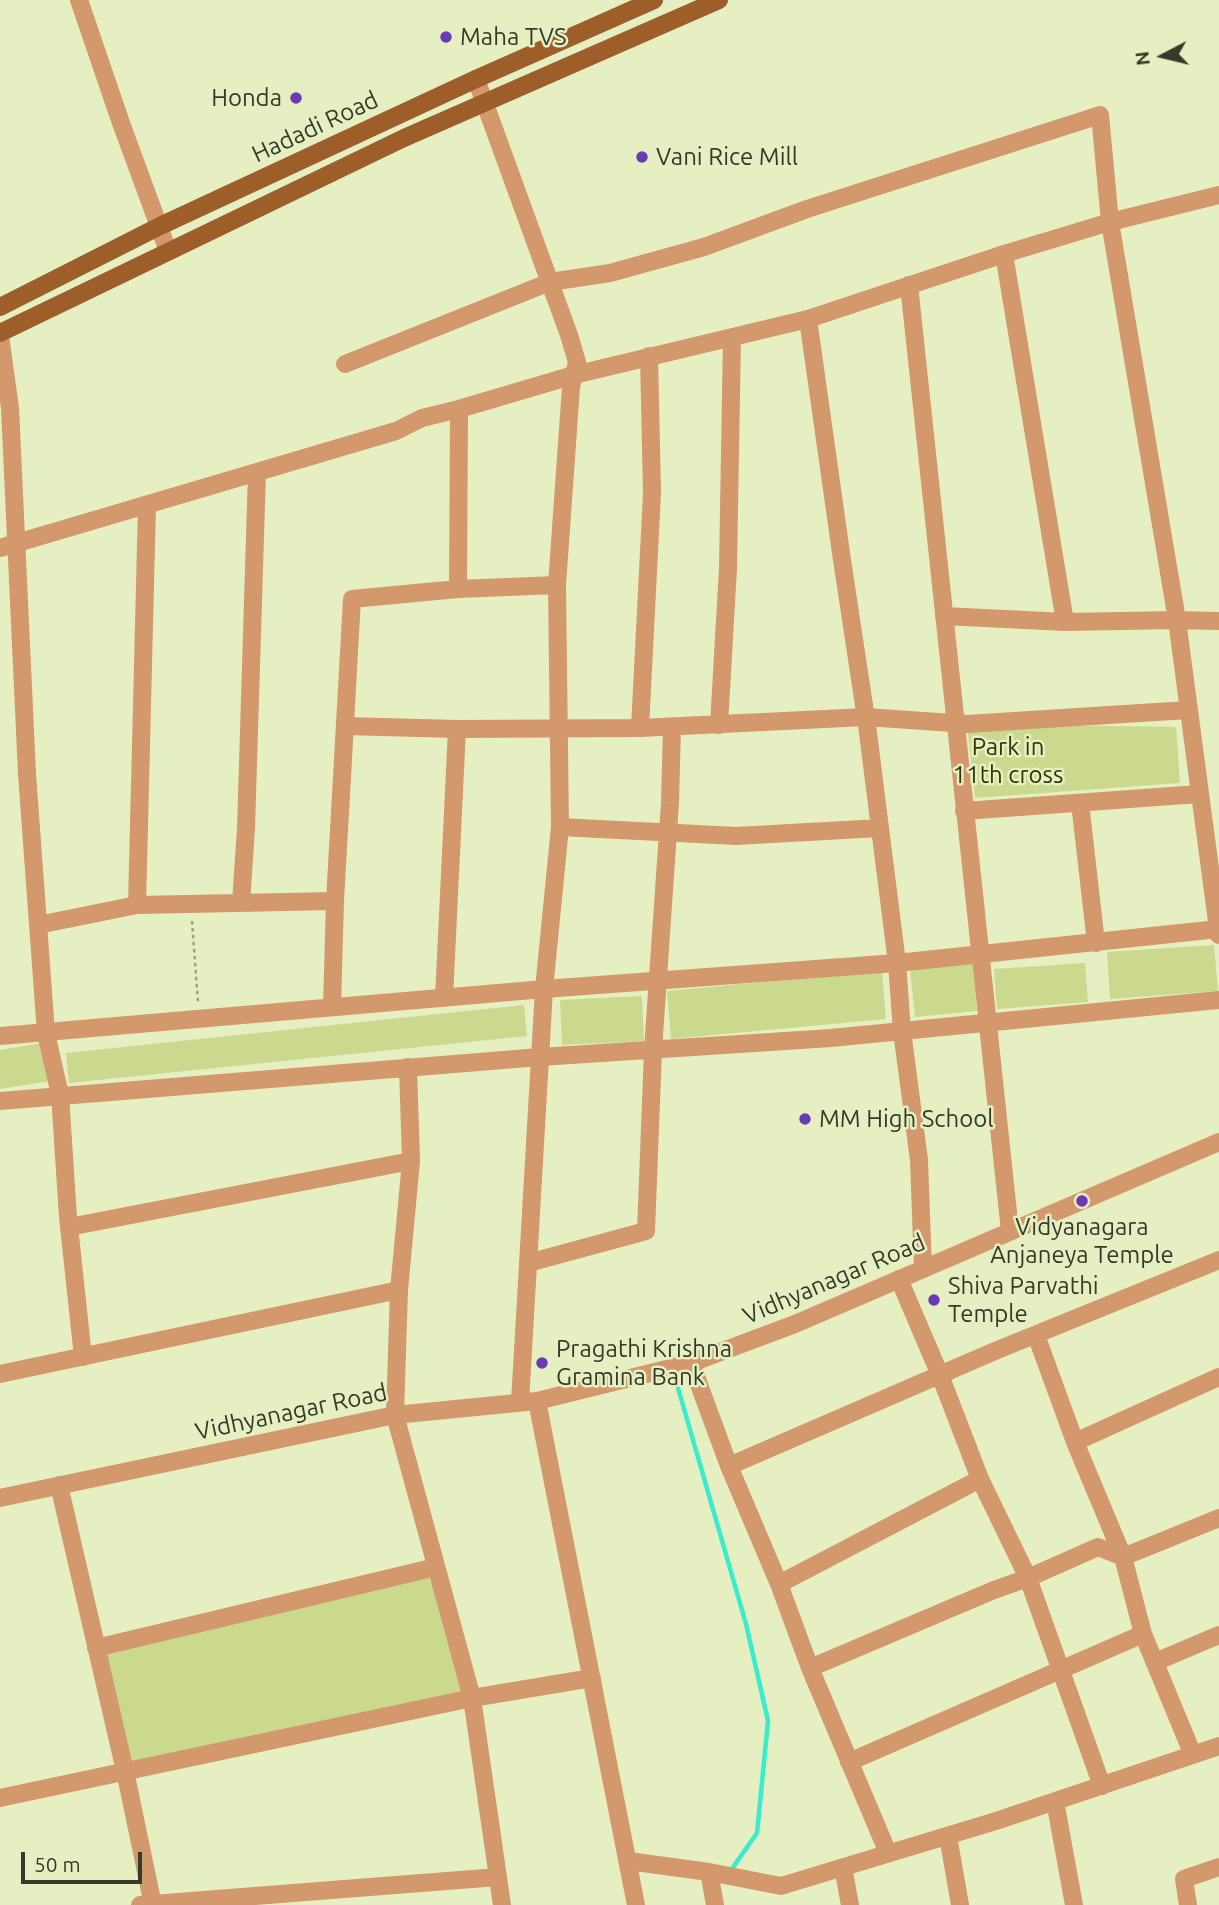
<!DOCTYPE html>
<style>
body{margin:0}
#map{position:relative;width:1219px;height:1905px;overflow:hidden;background:#e6efc2;font-family:Ubuntu,sans-serif}
canvas{display:block}
.north{position:absolute;left:1128px;top:21px;width:70px;height:70px;-webkit-text-stroke:5px #e6efc2;paint-order:stroke;rotate:263deg;font-size:19px;font-weight:700;line-height:28px;text-align:center;color:#363a28}
.north::after{content:'';display:block;margin:auto;width:24px;height:32px;background:#363a28;clip-path:polygon(50% 0,100% 100%,50% 72%,0 100%)}
.scale{position:absolute;left:21px;top:1852px;width:121px;height:32px;box-sizing:border-box;border:4px solid #363a28;border-top:0;padding-left:9px;font-size:21px;line-height:24px;white-space:nowrap;color:#363a28;-webkit-text-stroke:5px #e6efc2;paint-order:stroke}
</style>
<div id="map">
<canvas width="1219" height="1905"></canvas>
<div class="north">N</div>
<div class="scale">50 m</div>
</div>
<script>
const c = document.querySelector('canvas').getContext('2d');
c.lineJoin = 'round';
function fillPath(path, color) {
  c.fillStyle = color;
  c.fill(path, 'evenodd');
}
function strokePath(path, color, width, dash) {
  c.strokeStyle = color;
  c.lineWidth = width;
  c.lineCap = dash ? 'butt' : 'round';
  c.setLineDash(dash || []);
  c.stroke(path);
}
function label(font, color, halo, rows, align = 'center') {
  c.font = font + ' Ubuntu,sans-serif';
  c.lineWidth = 5;
  c.setLineDash([]);
  c.textBaseline = 'middle';
  c.strokeStyle = halo;
  c.fillStyle = color;
  for (const [text, x, y, turn = 0] of rows) {
    c.save();
    c.translate(x, y);
    c.rotate((+turn || 0) * Math.PI / 180);
    c.textAlign = isNaN(turn) ? turn : align;
    if (halo) c.strokeText(text, 0, 0);
    c.fillText(text, 0, 0);
    c.restore();
  }
}
fillPath(new Path2D(`
 M967 724 1176 727 1180 783 975 798Z
 M1214 945 1218 991 1110 999 1107 952Z
 M972 962 977 1011 915 1017 910 969Z
 M1085 963 1088 1002 997 1009 994 969Z
 M882 971 886 1019 671 1039 667 991Z
 M642 996 644 1041 562 1045 560 1000Z
 M524 1005 527 1036 69 1083 66 1053Z
 M43 1043 50 1081 0 1089V1050Z
 M431 1576 462 1691 130 1764 106 1655Z`), '#cbd98f');
strokePath(new Path2D(`
 M678 1388 746 1624 768 1721 757 1833 731 1870`), '#37edcd', 4.5);
strokePath(new Path2D(`
 M192 921 198 1002`), '#9ca281', 2.5, [3.5, 3.5]);
strokePath(new Path2D(`
 M79 0 121 123 168 251
 M476 79 569 335 577 362 571 387 557 585 560 827 544 989 520 1402
 M909 285 1010 1231
 M808 319 1004 254 1110 222 1219 195
 M0 336 10 408 27 774 46 1033 60 1095 68 1217 83 1357
 M345 364 550 282 610 273 704 247 807 209 1100 115 1110 222 1177 620 1065 622
 M147 505 137 905 335 901 352 599 458 589 557 585
 M0 548 396 431 422 418 459 409 574 375 808 319 842 560 867 725 897 963 902 1031 919 1160 923 1269
 M458 589 459 409
 M944 616 1065 622 1004 254
 M719 725 728 568 732 337
 M345 726 457 729 444 998
 M640 728 652 493 649 356
 M457 729 640 728 866 717 967 724 1188 710
 M1080 803 1096 943
 M964 811 1199 794
 M560 827 736 836 880 828
 M241 903 246 828 257 472
 M38 925 137 905
 M1218 929 1177 620 1219 621
 M332 1007 335 901
 M0 1036 544 989 897 963 1218 929 1219 935
 M0 1101 540 1057 831 1038 1219 1000
 M69 1227 411 1161 408 1067
 M528 1263 646 1231 653 1050 670 803 672 727
 M899 1279 940 1375 980 1479 1028 1578 1102 1786
 M399 1290 395 1415 472 1698 502 1905
 M1036 1335 1075 1442 1123 1557 1143 1634 1193 1755
 M691 1363 729 1466 779 1584 810 1668 888 1853
 M0 1374 399 1290 411 1161
 M537 1401 636 1905
 M1075 1442 1219 1377
 M729 1466 995 1351 1219 1260
 M59 1485 125 1771 153 1905
 M779 1584 980 1479
 M96 1648 436 1567
 M1155 1662 1219 1635
 M810 1668 994 1590 1028 1578 1098 1547 1123 1557 1219 1518
 M849 1762 1143 1634
 M0 1798 472 1698 592 1678
 M1055 1801 1074 1905
 M948 1836 960 1905
 M628 1861 709 1872 781 1886 996 1821 1219 1746
 M843 1867 850 1905
 M709 1872 715 1905
 M140 1905 498 1877
 M1188 1905 1184 1879 1219 1867`), '#d3986c', 18);
strokePath(new Path2D(`
 M0 1498 395 1415 537 1401 691 1363 795 1324 1219 1142`), '#d3986c', 18);
strokePath(new Path2D(`
 M0 307 160 226 476 79 654 0
 M0 333 404 138 719 0`), '#9d5e2a', 18);
for (const [x, y, r, color] of [
 [446,37,7,"#6a3ab2"],
 [296,98,7,"#6a3ab2"],
 [642,157,7,"#6a3ab2"],
 [805,1119,7,"#6a3ab2"],
 [1082,1201,7,"#6a3ab2"],
 [934,1300,7,"#6a3ab2"],
 [542,1363,7,"#6a3ab2"]
]) {
  const dot = new Path2D();
  dot.arc(x, y, r, 0, 2 * Math.PI);
  c.fillStyle = color;
  c.fill(dot);
  strokePath(dot, '#e6efc2', 2.5);
}
label('24px', '#363a28', '#e6efc2', [
 ["Maha TVS",460,37],
 ["Honda",282,98,"right"],
 ["Vani Rice Mill",656,157],
 ["MM High School",819,1119],
 ["Vidyanagara",1082,1227,"center"],
 ["Anjaneya Temple",1082,1255,"center"],
 ["Shiva Parvathi",948,1286],
 ["Temple",948,1314],
 ["Pragathi Krishna",556,1349],
 ["Gramina Bank",556,1377]
], 'left');
label('24px', '#363a28', '#e6efc2', [
 ["Hadadi Road",315,127,-25],
 ["Vidhyanagar Road",834,1279,-23],
 ["Vidhyanagar Road",291,1412,-12]
]);
label('24px', '#303704', '#e6efc2', [
 ["Park in",1008,747],
 ["11th cross",1008,775]
]);
</script>
